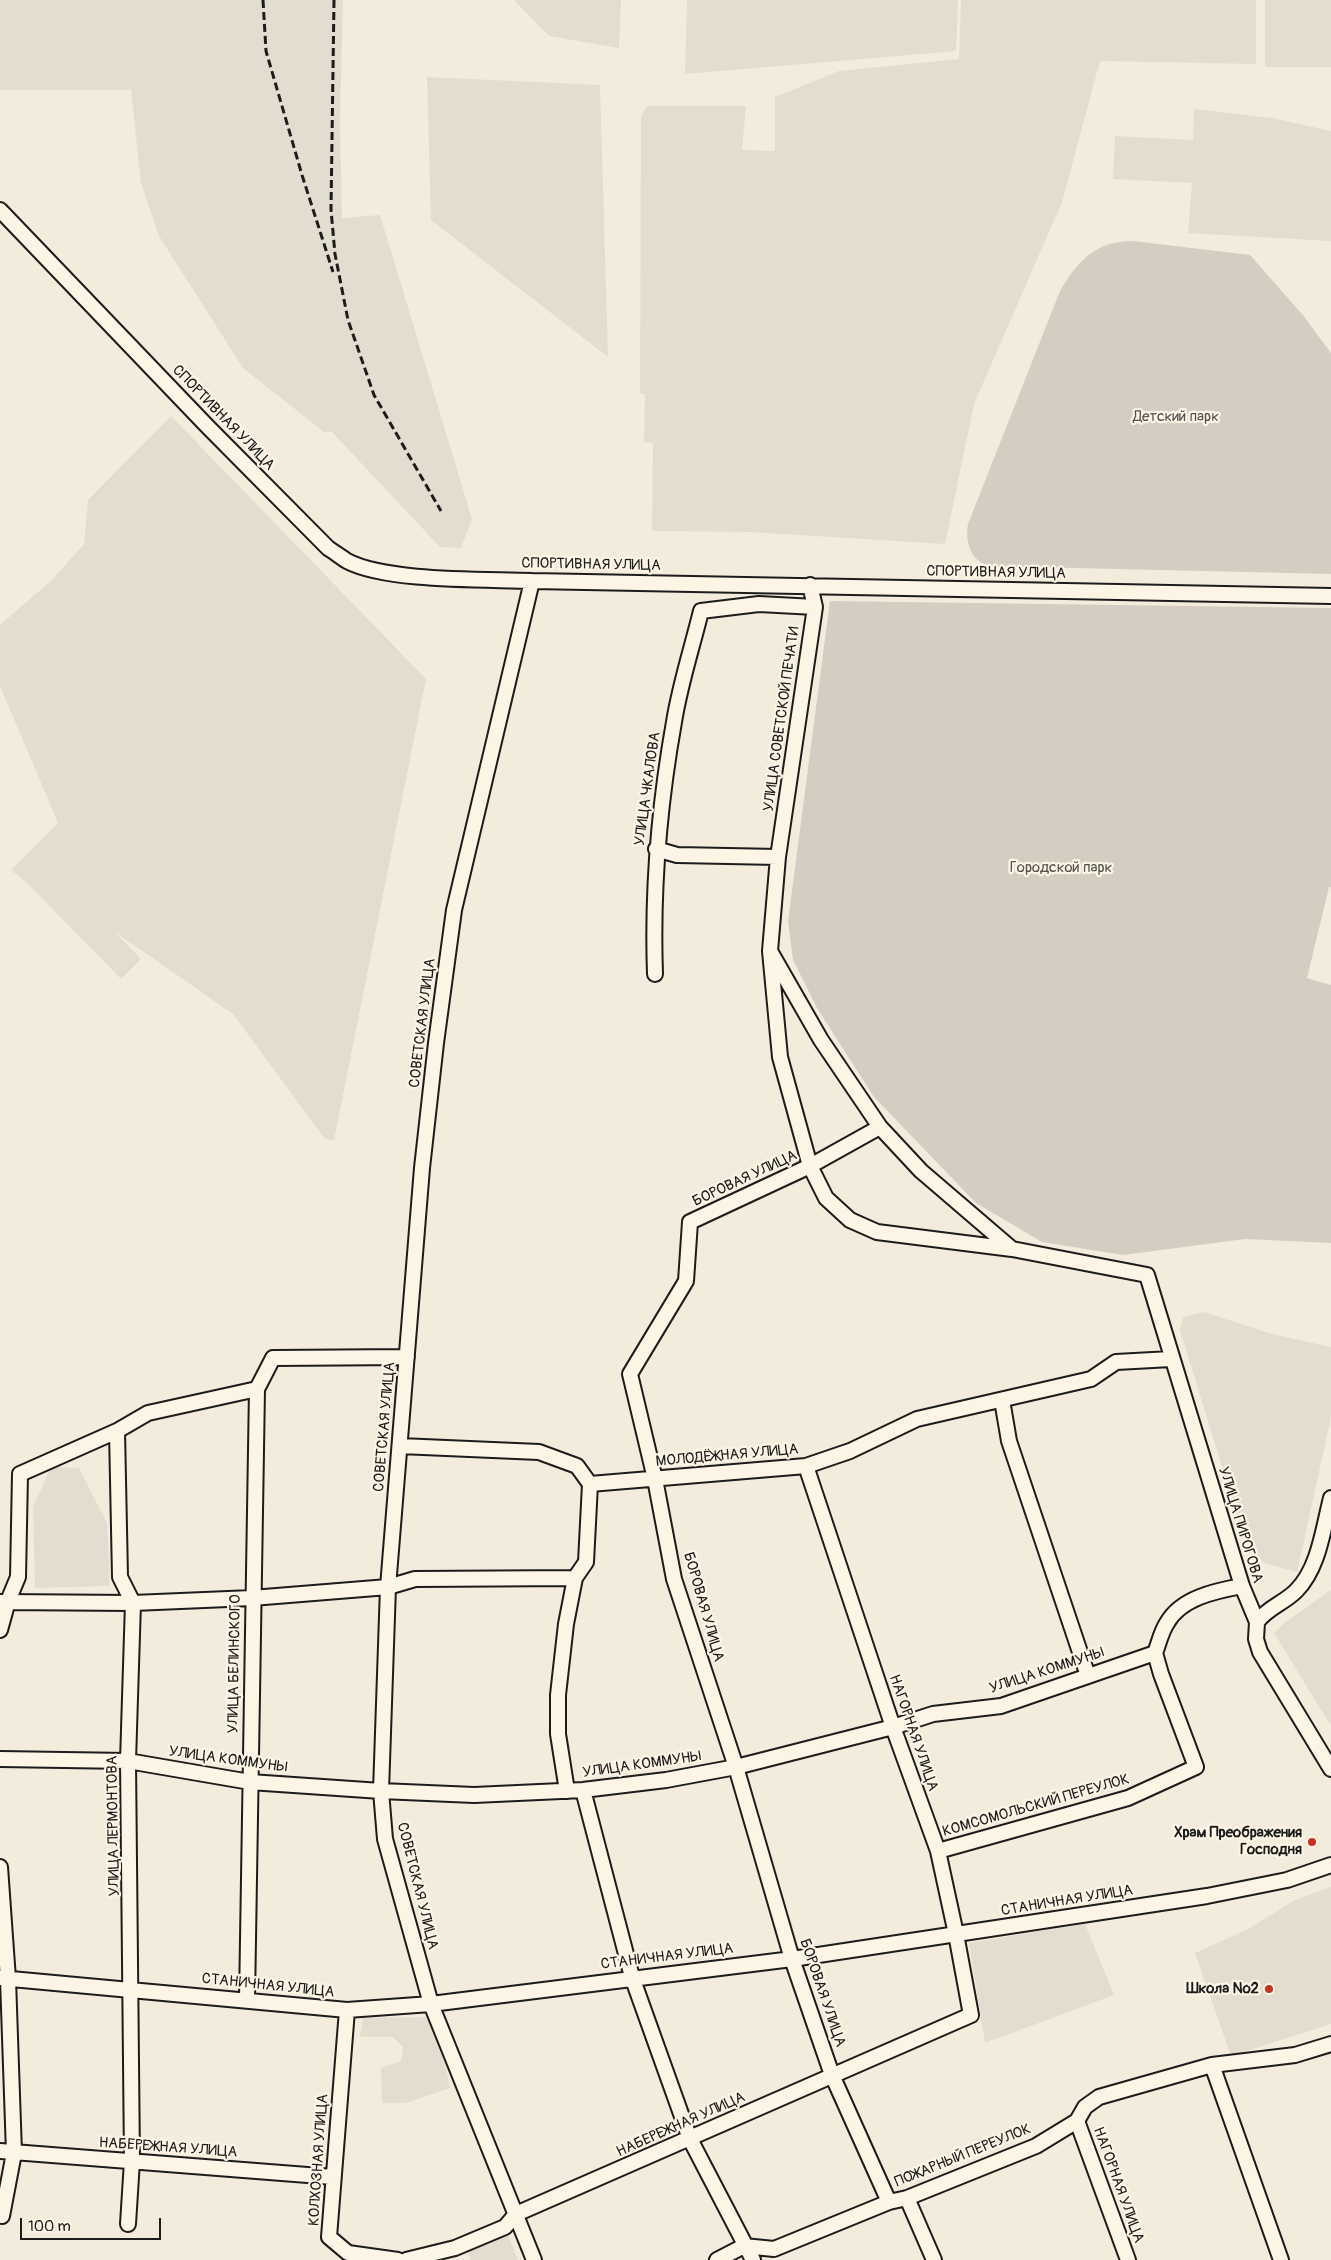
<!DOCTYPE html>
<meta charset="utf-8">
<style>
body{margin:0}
#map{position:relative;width:1331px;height:2260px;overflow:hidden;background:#f3ecdd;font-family:Pangolin,sans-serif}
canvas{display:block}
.scale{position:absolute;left:20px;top:2218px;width:141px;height:22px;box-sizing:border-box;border:2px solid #1c1c1c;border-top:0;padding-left:6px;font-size:15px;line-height:18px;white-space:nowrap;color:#1c1c1c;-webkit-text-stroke:4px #fcf5e5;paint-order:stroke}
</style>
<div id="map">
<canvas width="1331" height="2260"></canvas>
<div class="scale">100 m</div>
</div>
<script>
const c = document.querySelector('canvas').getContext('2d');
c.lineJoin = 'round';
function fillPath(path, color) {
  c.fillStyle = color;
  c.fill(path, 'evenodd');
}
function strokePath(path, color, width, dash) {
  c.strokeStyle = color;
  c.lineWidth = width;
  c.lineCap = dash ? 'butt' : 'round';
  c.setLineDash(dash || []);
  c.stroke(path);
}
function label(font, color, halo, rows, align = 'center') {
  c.font = font + ' Pangolin,sans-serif';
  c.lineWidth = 4.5;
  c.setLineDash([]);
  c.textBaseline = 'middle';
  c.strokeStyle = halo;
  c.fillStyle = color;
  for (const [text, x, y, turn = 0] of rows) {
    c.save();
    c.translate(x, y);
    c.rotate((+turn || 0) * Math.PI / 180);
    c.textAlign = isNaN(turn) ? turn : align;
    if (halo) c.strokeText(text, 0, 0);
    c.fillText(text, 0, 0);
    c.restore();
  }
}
fillPath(new Path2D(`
 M0 0H343L340 121 342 218 380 215 472 519 461 548 440 547 332 432H324L243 368 159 236 141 183 131 90H0Z
 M514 0H621L619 48 549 36Z
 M687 0H958L956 51 685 74Z
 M961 0H1256V64L1100 61 1062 202 974 404 945 544 749 532 652 531 653 443 644 442 645 394 640 393 641 117 647 106H746L742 150 775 151V97L839 71 959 59Z
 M1265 0H1331V67H1265Z
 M427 77 600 85 608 357 431 220Z
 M1194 109 1272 118 1331 131V241L1188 233 1192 183 1113 179 1115 136 1193 140Z
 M171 416 426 679 334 1140 325 1139 233 1014 115 932 141 959 121 979 28 884 11 870 58 823 0 686V625L52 580 84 544 88 500Z
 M1204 1312 1272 1334 1331 1347V1417L1297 1572 1264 1563 1246 1545 1180 1330 1183 1317Z
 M51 1467 79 1468 107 1523 110 1586 35 1588 33 1507Z
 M1331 1590V1726L1274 1633 1283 1624Z
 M1331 1887V2024L1231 2056 1195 1953 1248 1929 1295 1900Z
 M1085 1924 1114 1995 985 2043 969 1943Z
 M428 2017 446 2068 450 2088 406 2103H382L381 2068 401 2061 403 2047 393 2037H360L363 2018Z
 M506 2231 518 2260H471L466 2248Z`), '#e3ddcf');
fillPath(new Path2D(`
 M1133 241 1250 255 1302 314 1331 353V574L988 566C970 560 965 541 968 524L1060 291C1078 261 1095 241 1133 241Z
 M830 601 1331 608V887H1329L1307 978 1331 985V1243L1245 1239 1123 1255 1042 1242 976 1203 874 1097 817 1008 793 960 788 921Z`), '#d3cec1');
const minor = new Path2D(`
 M0 210 208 427 328 548C334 552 341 557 347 561 387 582 485 579 532 581L1331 596
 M532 581 454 910 436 1043 422 1168 388 1587 381 1791 385 1839 431 2004 534 2260
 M810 585 815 607 778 857 770 951 780 1057 810 1166 826 1198 850 1220 877 1232 1012 1249
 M656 849 677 855 778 857
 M770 951 821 1040 880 1127 921 1171 1012 1249 1147 1275 1242 1586 1257 1622 1256 1639 1260 1652 1331 1769
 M655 974C652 889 659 806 674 722 680 684 692 648 701 611L759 604 815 607
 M880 1127 810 1166 690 1222 686 1281 630 1374 655 1479 674 1579 736 1767 792 1959 832 2075 889 2202
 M1002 1400 1009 1441 1088 1676
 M117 1431 120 1577 133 1603 128 1761 132 2161 128 2224
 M400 1446 539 1452 577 1466 590 1484
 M590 1484 806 1466 850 1451 917 1419 1091 1379 1116 1362 1171 1359
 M1 1602 133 1603 252 1598 388 1587 415 1579 575 1578
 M1257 1622C1267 1608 1284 1603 1296 1591 1319 1568 1323 1529 1331 1498
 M0 1630 8 1601 18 1577 20 1474 117 1431 148 1413 257 1389 273 1358 407 1357
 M0 1759 128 1761 250 1782 381 1791 474 1795 583 1790 666 1780 736 1767 893 1727 933 1714 1001 1706 1155 1653C1159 1643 1161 1632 1167 1623 1181 1598 1215 1591 1242 1586
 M583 1790 632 1977 690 2139 753 2260
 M567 1791 558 1734V1695L566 1624 575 1578 586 1562 590 1484
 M938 1851 1128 1798 1196 1767 1161 1674 1155 1653
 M0 1867 8 1979 14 2153 2 2216
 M0 1978 347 2010 431 2004 792 1959 1207 1896 1287 1880 1331 1865
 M247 2000 257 1389
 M347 2010 329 2237 348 2253 398 2260
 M1212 2065 1281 2260
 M1077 2121 1128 2260
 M0 2151 333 2177
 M907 2198 934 2260
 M406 2260 455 2248 505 2227 516 2214 971 2015 956 1934 938 1851 893 1727 806 1466
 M717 2260 744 2246 774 2249 889 2202 907 2198 1036 2146 1077 2121 1085 2107 1099 2097 1212 2065 1295 2055 1331 2044`);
strokePath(minor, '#1c1c1c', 18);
strokePath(minor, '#fcf5e5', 14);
strokePath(new Path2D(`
 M263 0 266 51 302 175 333 272
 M334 0 331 210 335 254 348 320 374 395 441 511`), '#1c1c1c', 3, [8, 4]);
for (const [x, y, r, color] of [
 [1312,1842,5,"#c8321e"],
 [1269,1989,5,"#c8321e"]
]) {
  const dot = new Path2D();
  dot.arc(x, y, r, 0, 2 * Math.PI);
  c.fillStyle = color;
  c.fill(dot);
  strokePath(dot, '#fcf5e5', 2);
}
label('15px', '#53514e', '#fcf5e5', [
 ["Детский парк",1176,417],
 ["Городской парк",1061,868]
]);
label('15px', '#1c1c1c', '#fcf5e5', [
 ["СПОРТИВНАЯ УЛИЦА",223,418,46],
 ["СПОРТИВНАЯ УЛИЦА",591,565,1],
 ["СПОРТИВНАЯ УЛИЦА",996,573,1],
 ["УЛИЦА СОВЕТСКОЙ ПЕЧАТИ",782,719,-82],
 ["УЛИЦА ЧКАЛОВА",648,789,-82],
 ["СОВЕТСКАЯ УЛИЦА",423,1023,-83],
 ["БОРОВАЯ УЛИЦА",745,1179,-25],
 ["СОВЕТСКАЯ УЛИЦА",385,1427,-85],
 ["МОЛОДЁЖНАЯ УЛИЦА",727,1456,-5],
 ["УЛИЦА ПИРОГОВА",1240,1525,73],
 ["БОРОВАЯ УЛИЦА",703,1607,74],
 ["УЛИЦА БЕЛИНСКОГО",235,1664,-89],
 ["УЛИЦА КОММУНЫ",1047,1671,-18],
 ["НАГОРНАЯ УЛИЦА",913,1733,71],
 ["УЛИЦА КОММУНЫ",228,1760,8],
 ["УЛИЦА КОММУНЫ",642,1765,-8],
 ["КОМСОМОЛЬСКИЙ ПЕРЕУЛОК",1036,1806,-16],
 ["УЛИЦА ЛЕРМОНТОВА",114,1826,-91],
 ["СОВЕТСКАЯ УЛИЦА",417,1886,76],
 ["СТАНИЧНАЯ УЛИЦА",1067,1901,-9],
 ["СТАНИЧНАЯ УЛИЦА",667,1957,-7],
 ["СТАНИЧНАЯ УЛИЦА",268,1986,6],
 ["БОРОВАЯ УЛИЦА",822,1993,71],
 ["НАБЕРЕЖНАЯ УЛИЦА",681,2125,-24],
 ["НАБЕРЕЖНАЯ УЛИЦА",168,2148,4],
 ["ПОЖАРНЫЙ ПЕРЕУЛОК",963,2156,-22],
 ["КОЛХОЗНАЯ УЛИЦА",319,2160,-86],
 ["НАГОРНАЯ УЛИЦА",1118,2185,70]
]);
label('bold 15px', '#1c1c1c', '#fcf5e5', [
 ["Храм Преображения",1302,1833],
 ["Господня",1302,1850],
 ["Школа №2",1259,1989]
], 'right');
</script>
